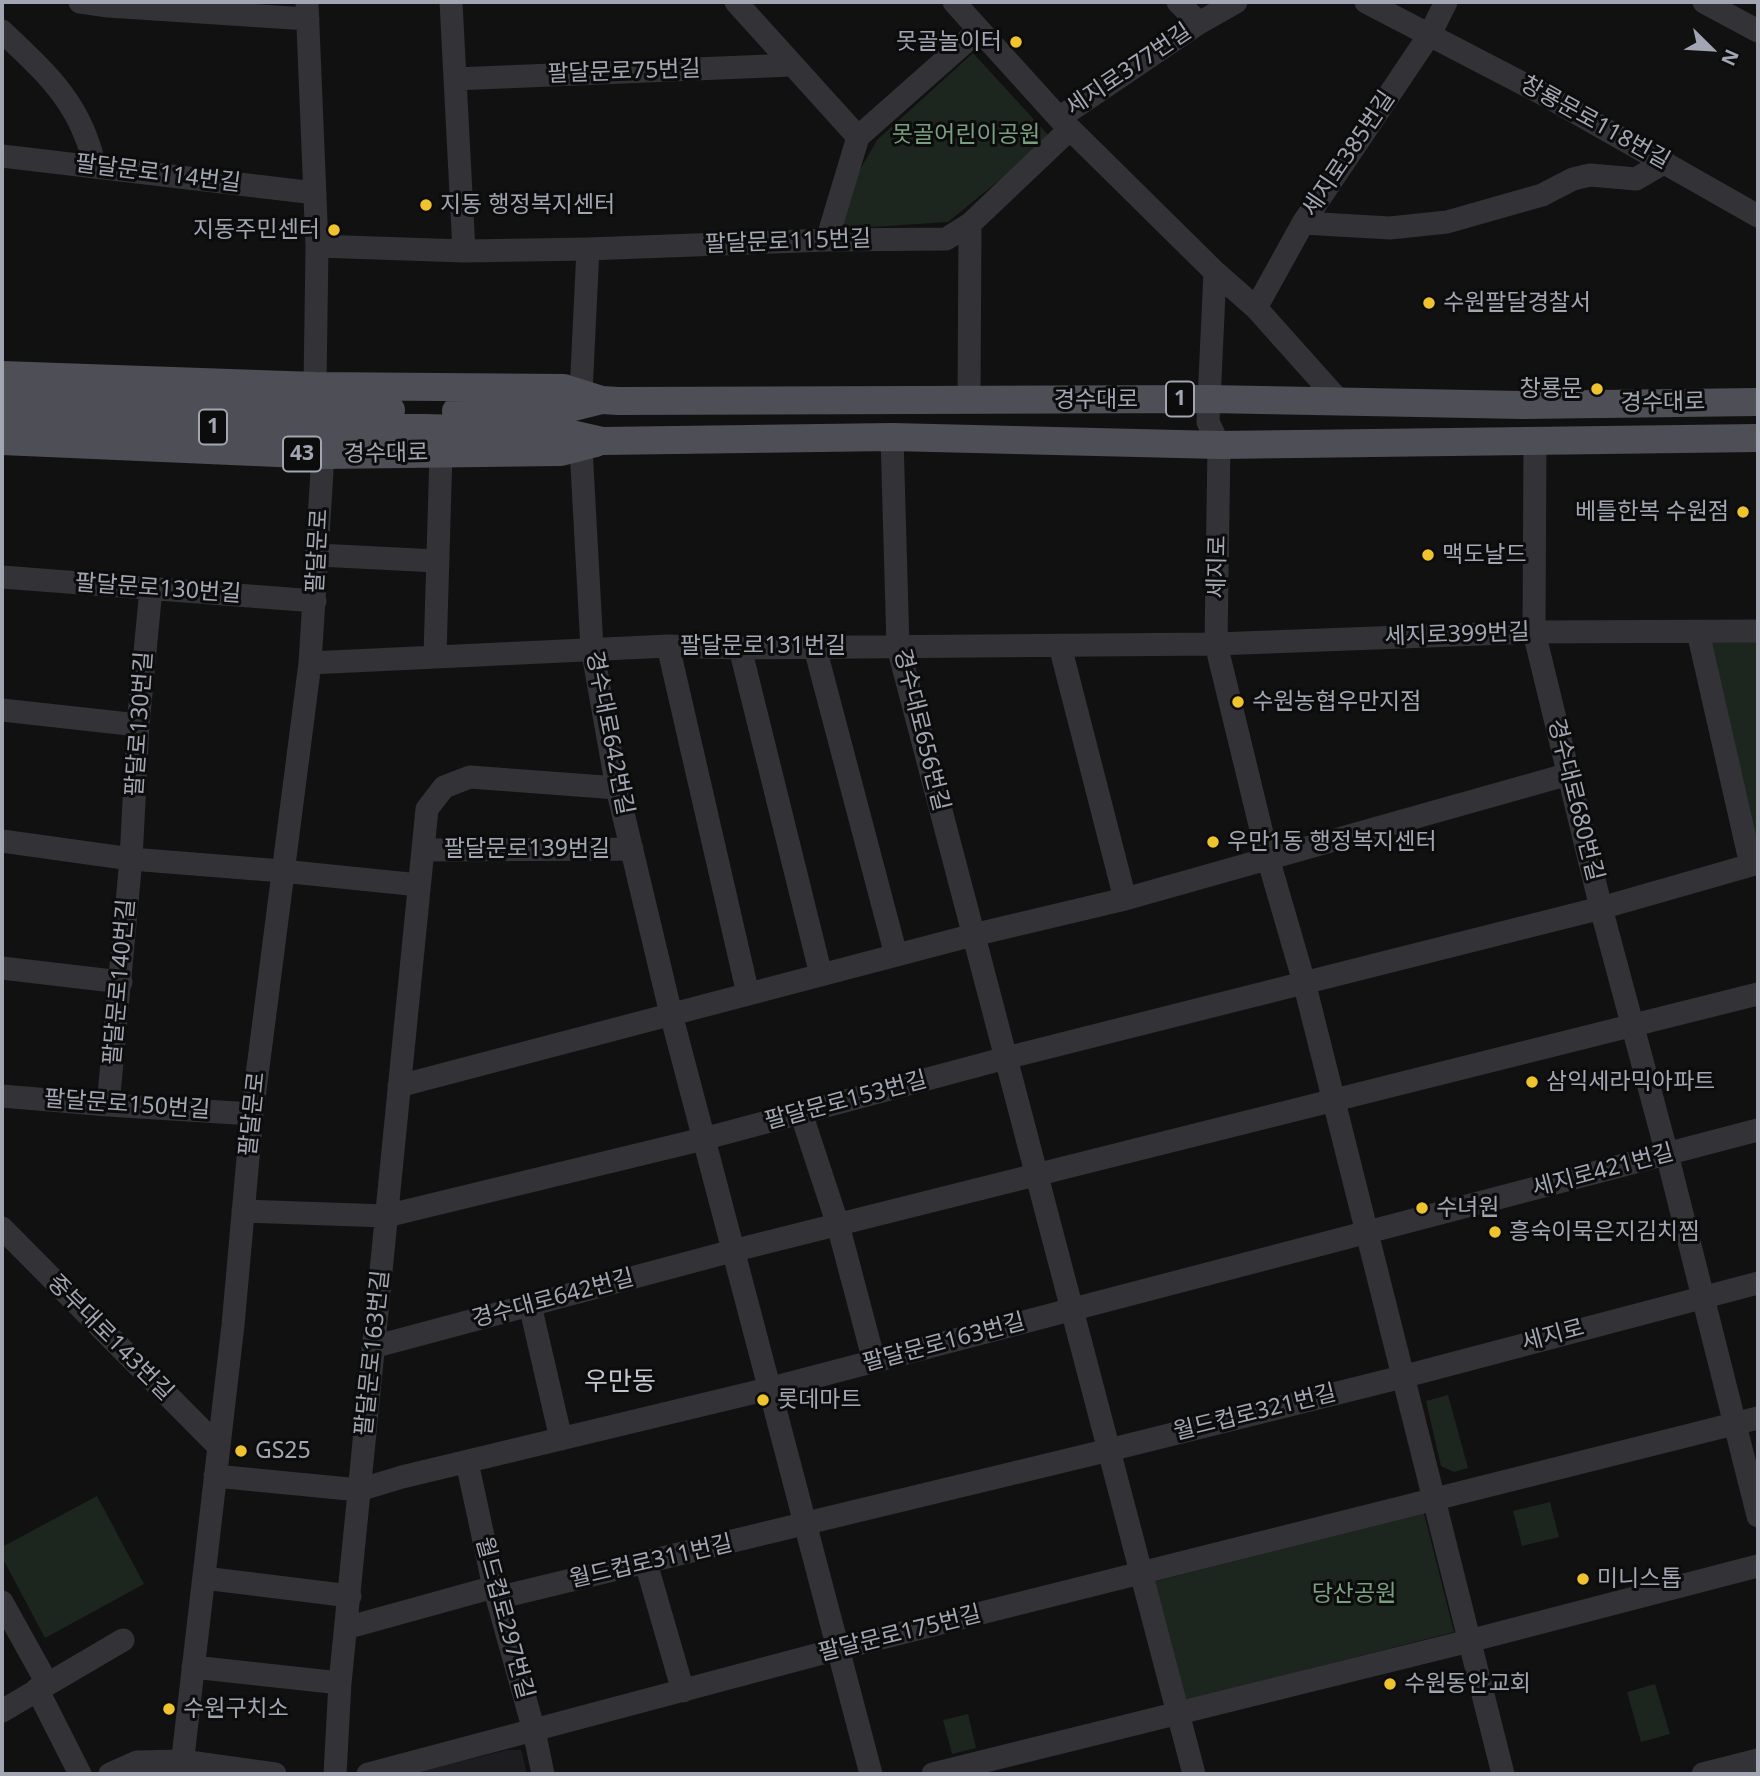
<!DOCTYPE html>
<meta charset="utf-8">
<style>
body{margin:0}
#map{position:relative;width:1760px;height:1776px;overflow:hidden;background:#111112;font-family:"Noto Sans",sans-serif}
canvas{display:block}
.frame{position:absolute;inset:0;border:4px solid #a2a6b3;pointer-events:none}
.north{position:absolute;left:1676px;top:14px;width:70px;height:70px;-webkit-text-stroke:5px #0c0c0d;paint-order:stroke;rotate:114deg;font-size:19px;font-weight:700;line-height:28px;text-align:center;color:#a2a6b3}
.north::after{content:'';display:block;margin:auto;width:24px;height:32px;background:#a2a6b3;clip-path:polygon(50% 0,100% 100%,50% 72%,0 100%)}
</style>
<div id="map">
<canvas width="1760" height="1776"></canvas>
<div class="frame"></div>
<div class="north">N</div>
</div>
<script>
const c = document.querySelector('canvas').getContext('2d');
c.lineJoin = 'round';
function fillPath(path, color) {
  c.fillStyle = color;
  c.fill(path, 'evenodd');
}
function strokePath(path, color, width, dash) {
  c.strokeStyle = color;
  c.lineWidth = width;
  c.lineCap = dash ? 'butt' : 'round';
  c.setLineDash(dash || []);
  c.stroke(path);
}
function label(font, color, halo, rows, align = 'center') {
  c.font = font + ' "Noto Sans","Noto Sans KR",sans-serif';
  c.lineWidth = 6;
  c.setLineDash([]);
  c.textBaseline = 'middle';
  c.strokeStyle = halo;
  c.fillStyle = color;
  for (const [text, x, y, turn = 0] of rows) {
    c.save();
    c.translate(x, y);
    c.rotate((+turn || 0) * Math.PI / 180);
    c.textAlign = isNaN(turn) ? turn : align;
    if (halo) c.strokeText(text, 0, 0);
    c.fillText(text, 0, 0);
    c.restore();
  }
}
fillPath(new Path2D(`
 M507 1750H521L527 1774H409Z`), '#1d1d1f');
fillPath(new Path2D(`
 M973 53 1051 138 948 222 843 229 846 194 877 140Z
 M1711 642H1758V836L1752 838Z
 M1448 1395 1468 1468 1454 1472 1441 1466 1426 1401Z
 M97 1496 144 1584 45 1638 2 1557V1547Z
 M1550 1502 1559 1537 1522 1546 1513 1511Z
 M1424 1513 1454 1632 1183 1701 1153 1582Z
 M1655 1684 1670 1734 1641 1742 1627 1692Z
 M968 1714 976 1748 952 1754 943 1720Z`), '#1d251f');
strokePath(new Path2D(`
 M80 2 108 6 308 19
 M307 2 317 246 315 386
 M451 2 464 251
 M736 2 858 137
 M954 2 1059 118 1215 272 1256 308 1341 403
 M1178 2 1199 23
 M1366 2 1543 94 1758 216
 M1704 2 1758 31
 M2 31C47 74 81 103 95 167
 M455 79 792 65
 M1059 118 1199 23 1236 2
 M2 156 315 193
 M1303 223 1390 228 1447 222 1542 195 1573 179 1590 175 1636 179 1665 162
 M827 240 858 137 979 30
 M317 246 464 251 588 249 827 240 946 239 970 224 1070 129
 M1215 272 1208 422 1219 445 1216 644 1268 858 1304 982 1503 1774
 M1256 308 1303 223 1430 34 1446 2
 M581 393 588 249
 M969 400 970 224
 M892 437 898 647 1194 1774
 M1535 440 1534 632 1601 908 1667 1154 1758 1516
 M581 448 592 648 617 788 671 1014 871 1774
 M318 555 437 561
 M2 577 315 601
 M1698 632 1751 865
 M668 646 748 994
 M1060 646 1125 899
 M740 648 821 975
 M815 648 896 955
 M435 656 441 453
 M310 663 668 646 740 648 1216 644 1534 632 1758 631
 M2 710 138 725
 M2 841 131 859 282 871 419 885
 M423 850 632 849
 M2 968 121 982
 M399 1086 973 935 1125 899 1569 774
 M2 1096 108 1105 252 1114
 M108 1105 131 859 138 725 151 589
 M801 1113 838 1225 874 1361
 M243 1211 386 1216 703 1139 1006 1058 1601 908 1758 863
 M2 1228 219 1447
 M530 1305 561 1439
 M373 1347 732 1251 1758 994
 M467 1462 494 1587 534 1731 543 1774
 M215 1476 359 1490 402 1477 768 1389 1758 1130
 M646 1563 683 1691
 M204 1578 350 1596
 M497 1598 1109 1450 1402 1377 1758 1283
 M2 1602 47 1683
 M346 1628 494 1587
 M193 1667 340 1683
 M37 1689 80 1774
 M2 1711 123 1640
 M110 1774 137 1762 182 1761 275 1774
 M181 1774 233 1325 252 1114 310 663 323 455
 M335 1774 340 1683 427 809 444 787 470 777 617 788
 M368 1774 838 1649 1758 1418
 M933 1774 1469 1641 1758 1566
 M1703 1774 1758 1760`), '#323237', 23);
strokePath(new Path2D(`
 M2 375 315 386 564 388 602 400 618 401 1209 399 1522 405 1758 402
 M2 399 391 410
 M456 411 562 410 602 400
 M2 420 83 425 425 428 562 432 602 441 892 437 1219 445 1758 438
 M2 441 323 455 561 452 596 443`), '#4e4f56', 28);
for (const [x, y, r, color] of [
 [1016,42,7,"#eec32e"],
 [426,205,7,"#eec32e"],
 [334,230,7,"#eec32e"],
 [1429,303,7,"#eec32e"],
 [1597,389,7,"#eec32e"],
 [1743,512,7,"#eec32e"],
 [1428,555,7,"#eec32e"],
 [1238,702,7,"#eec32e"],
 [1213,842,7,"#eec32e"],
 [1532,1082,7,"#eec32e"],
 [1422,1208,7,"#eec32e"],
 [1495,1232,7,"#eec32e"],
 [763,1400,7,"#eec32e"],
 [241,1451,7,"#eec32e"],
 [1583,1579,7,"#eec32e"],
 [1390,1684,7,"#eec32e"],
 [169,1709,7,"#eec32e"]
]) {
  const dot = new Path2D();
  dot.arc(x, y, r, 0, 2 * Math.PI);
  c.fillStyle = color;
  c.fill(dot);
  strokePath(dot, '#0c0c0d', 2.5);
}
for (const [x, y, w] of [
 [1180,399,28],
 [213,427,28],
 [302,454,38]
]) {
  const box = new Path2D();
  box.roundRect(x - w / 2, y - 17.5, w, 35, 5);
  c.fillStyle = '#0c0c0d';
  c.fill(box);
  strokePath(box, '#a2a6b3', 2);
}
label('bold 21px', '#a2a6b3', null, [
 ["1",1180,399],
 ["1",213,427],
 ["43",302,454]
]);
label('23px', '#a2a6b3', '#0c0c0d', [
 ["못골놀이터",1002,42,"right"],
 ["지동 행정복지센터",440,205],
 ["지동주민센터",320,230,"right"],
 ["수원팔달경찰서",1443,303],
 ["창룡문",1583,389,"right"],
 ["베틀한복 수원점",1729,512,"right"],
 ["맥도날드",1442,555],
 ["수원농협우만지점",1252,702],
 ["우만1동 행정복지센터",1227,842],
 ["삼익세라믹아파트",1546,1082],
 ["수녀원",1436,1208],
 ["흥숙이묵은지김치찜",1509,1232],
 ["롯데마트",777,1400],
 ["GS25",255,1451],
 ["미니스톱",1597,1579],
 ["수원동안교회",1404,1684],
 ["수원구치소",183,1709]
], 'left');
label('23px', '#a2a6b3', '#0c0c0d', [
 ["세지로377번길",1129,70,-34],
 ["팔달문로75번길",624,72,-2],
 ["창룡문로118번길",1595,123,29],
 ["세지로385번길",1349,154,-56],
 ["팔달문로114번길",158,174,7],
 ["팔달문로115번길",788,242,-2],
 ["경수대로",1096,400],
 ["경수대로",1663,403,-1],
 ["경수대로",386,454,-1],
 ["팔달문로",318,551,-87],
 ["세지로",1218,567,-89],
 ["팔달문로130번길",158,589,4],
 ["세지로399번길",1457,635,-2],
 ["팔달문로131번길",763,646],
 ["팔달로130번길",140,724,-86],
 ["경수대로656번길",921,730,76],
 ["경수대로642번길",609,733,79],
 ["경수대로680번길",1575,800,76],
 ["팔달문로139번길",527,849],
 ["팔달문로140번길",120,982,-85],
 ["팔달문로153번길",846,1101,-15],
 ["팔달문로150번길",127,1105,4],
 ["팔달문로",253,1114,-84],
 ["세지로421번길",1603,1171,-15],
 ["경수대로642번길",553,1299,-15],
 ["세지로",1553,1336,-15],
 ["중부대로143번길",110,1338,45],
 ["팔달문로163번길",944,1343,-15],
 ["팔달문로163번길",373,1353,-84],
 ["월드컵로321번길",1255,1413,-14],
 ["월드컵로311번길",651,1562,-13],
 ["월드컵로297번길",504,1618,75],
 ["팔달문로175번길",900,1634,-14]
]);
label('23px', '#799e80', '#0c0c0d', [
 ["못골어린이공원",966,135],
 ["당산공원",1354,1594]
]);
label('26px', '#c3c5cf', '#0c0c0d', [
 ["우만동",620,1383]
]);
</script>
